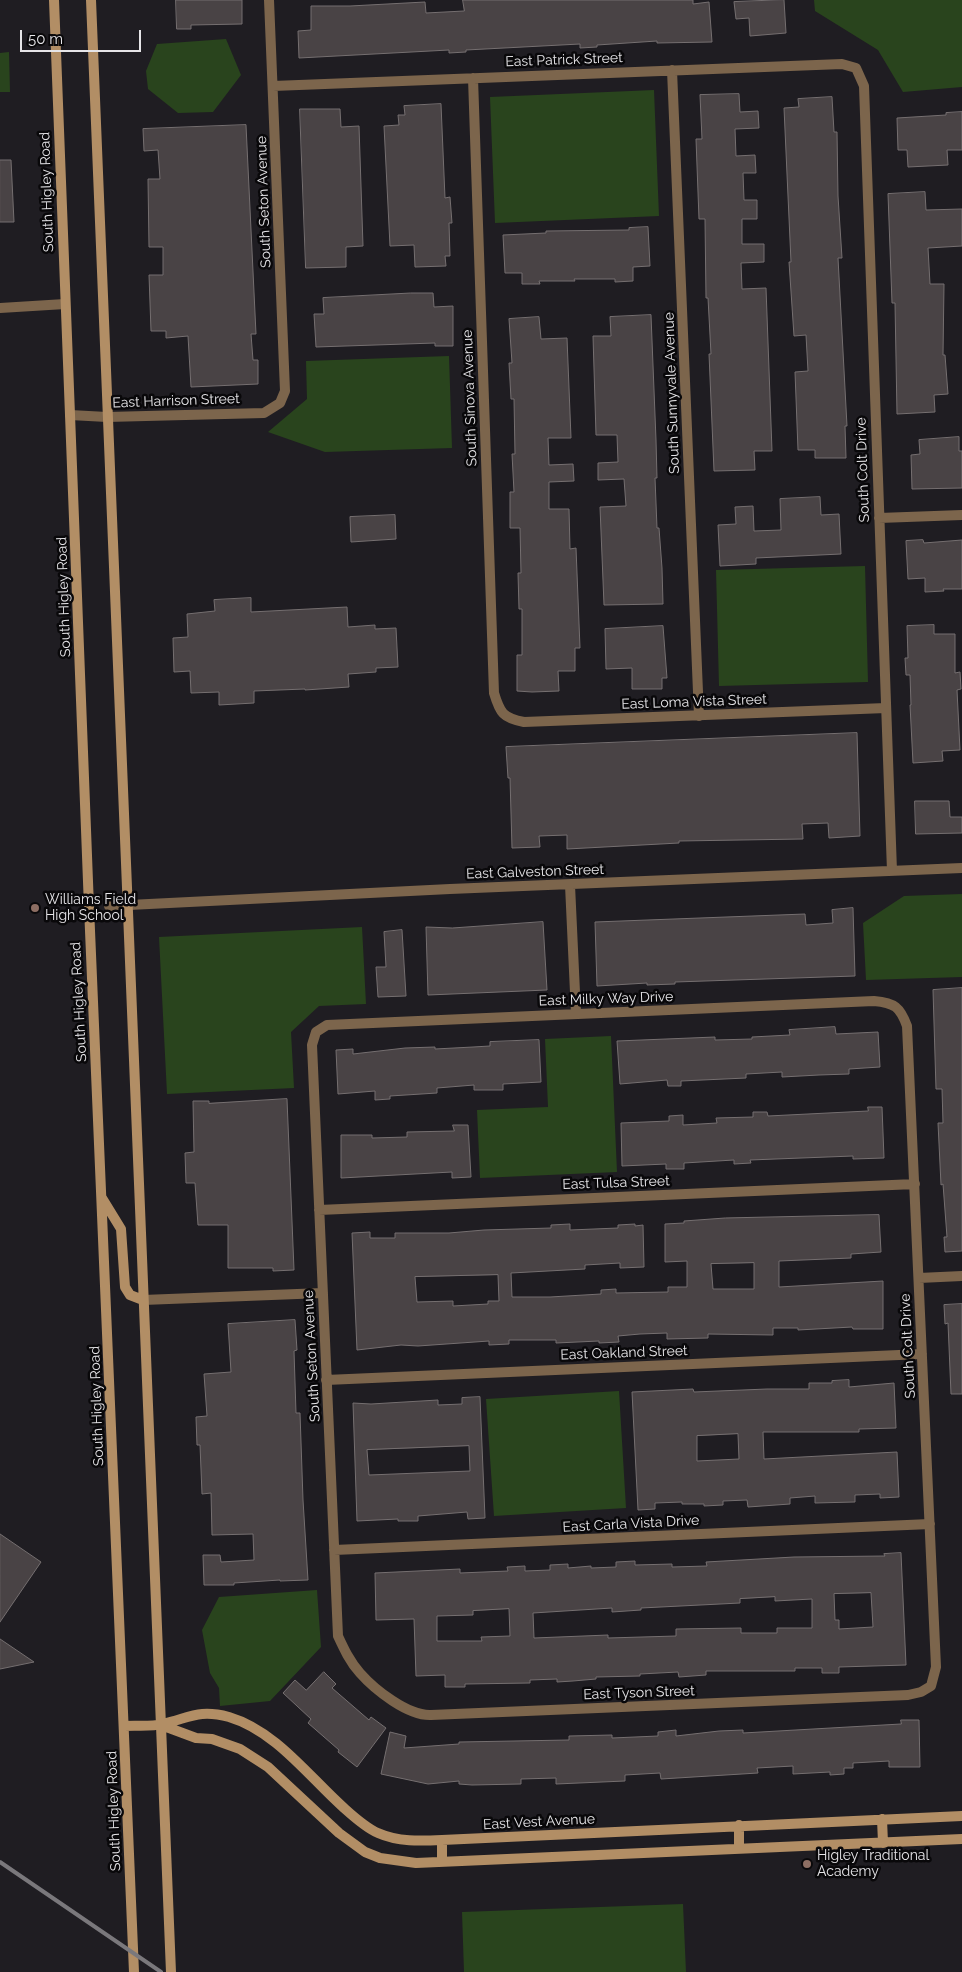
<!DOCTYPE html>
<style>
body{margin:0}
#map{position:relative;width:962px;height:1972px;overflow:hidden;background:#1f1d22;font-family:Raleway,sans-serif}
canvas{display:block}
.scale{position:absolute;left:20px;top:30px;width:121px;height:22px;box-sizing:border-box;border:2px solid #e6e5e8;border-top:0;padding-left:6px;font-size:15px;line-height:18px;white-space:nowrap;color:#e6e5e8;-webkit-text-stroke:4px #09080a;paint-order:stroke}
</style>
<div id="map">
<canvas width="962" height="1972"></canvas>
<div class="scale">50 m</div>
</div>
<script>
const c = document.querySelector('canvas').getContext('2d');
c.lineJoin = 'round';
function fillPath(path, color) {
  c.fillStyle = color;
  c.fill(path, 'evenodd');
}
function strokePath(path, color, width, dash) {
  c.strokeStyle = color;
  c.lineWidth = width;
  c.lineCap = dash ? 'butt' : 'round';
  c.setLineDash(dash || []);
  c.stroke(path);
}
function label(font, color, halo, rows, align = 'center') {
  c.font = font + ' Raleway,sans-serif';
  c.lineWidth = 5;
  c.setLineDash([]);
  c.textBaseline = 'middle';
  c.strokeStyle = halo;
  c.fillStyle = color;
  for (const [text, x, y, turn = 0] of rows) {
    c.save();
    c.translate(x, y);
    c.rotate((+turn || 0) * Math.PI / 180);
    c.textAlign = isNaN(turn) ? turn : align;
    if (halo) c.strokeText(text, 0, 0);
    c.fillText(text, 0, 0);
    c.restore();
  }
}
fillPath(new Path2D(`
 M814 0H962V87L903 92 878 50 815 11Z
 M226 39 241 75 213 112 178 113 148 89 146 71 157 44Z
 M9 52 10 92H0V53Z
 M654 90 659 216 495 223 490 97Z
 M449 356 452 448 325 452 268 432 307 399 306 361Z
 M865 566 868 682 719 686 716 570Z
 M962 894V977L866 980 863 923 904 896Z
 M362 927 366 1004 319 1006 291 1032 294 1088 167 1094 159 937Z
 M611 1036 617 1172 480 1178 477 1110 548 1107 545 1039Z
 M619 1391 626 1508 494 1516 486 1399Z
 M317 1590 321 1647 270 1701 220 1706 219 1688 210 1673 202 1630 219 1597Z
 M683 1904 686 1972H464L462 1912Z`), '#29441d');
const building = new Path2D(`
 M176 0H242V24L191 25V29H177Z
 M463 0H693V4L709 2 712 42 657 43V41L597 45V47L580 48V44L466 50V52L449 53V50L299 58 298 31 311 30V6H350L425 2 426 13 464 11Z
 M784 0 786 33 750 36 749 18 736 19 734 2Z
 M739 94 740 112 758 111 759 128 735 129 736 156 755 155 756 173H743L744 200H757V219H742V244H764V262L741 263 742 289 766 288 772 451H754L755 470 714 471 709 354H711L708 298H706L705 219H699L696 139H702L700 95Z
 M832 97 834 132H837L838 196 842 258H838L847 426H845L846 458H815V450H798L795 372 808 371 806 335 794 336 789 262H791L784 108 799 107 798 99Z
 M441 104 445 198 450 197 452 223H449L450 256H445L446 266 415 267 414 245 390 246 384 126 399 125 398 115H405L404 106Z
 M300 109H340L341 127 359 126 363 246 346 247V267L306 268Z
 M962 112V150H947L948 165 908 167 907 150H898L897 118 946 115V113Z
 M246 125 256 334H251L253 360H258V384L191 387 188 336 166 338V331H151L149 275H163V247H149L148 179H160L158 150 144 151 143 129Z
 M0 160H11L14 222H0Z
 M925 192 926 210 962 209V246L928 248 930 284H944L943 355H945L948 394 934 395 935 412 897 414 895 303H892L888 194Z
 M648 227 650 266 633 267V281L615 282V279H574L575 281H539L540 284H522V273H505L503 235 546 233V231L629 230V228Z
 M411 293H433L434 307 453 306V346H435V343L316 347 314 314H324L323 298Z
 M651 315 656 440 657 478H655L657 528H659L662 568 663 604 604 605 600 507 626 506 624 479 598 480V463L618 462 617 435H596L593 336H611L610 317Z
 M539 317 541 339 567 338 571 438H548L549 465 573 464 574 481 549 482V509H569L570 549 576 548 580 648H575V671H558L559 691 532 692 517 691V655H522V609H519L518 573H521L520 528H510V492H514L512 454H515L514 399H511L509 363H512L509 319Z
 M959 437V451H962V488L912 489 911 455 920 454 919 440Z
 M820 497 821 515 839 514 841 554 756 558V564L720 566 718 525 736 524 735 507 753 506 754 531 781 530 780 499Z
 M395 515 396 539 351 542 350 517Z
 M923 540 924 543 962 540V589H943L944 591 925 592V578L908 579 906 541Z
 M251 598V612L347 607 348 627 375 625V629L396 628 398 667 376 668V672L348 674 349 687 305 690V689L254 691V703L219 705V692L191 693 190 671 174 672 173 638 188 637 187 614 215 611 214 600Z
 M934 625V634H955V673L960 672 961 689 957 690 960 750 942 751 943 761 913 763 910 705H911L910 675H906L905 658H908L907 626Z
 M663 626 667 678H662V689H632V668L606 669 605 629Z
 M857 733 860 836 829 838 828 823 802 824 803 839 679 841V843L567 849V835L539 836 540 847 512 848 510 778H508L506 747Z
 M915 801H949L950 817H962V833L916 834Z
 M853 908 855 976 675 982V984L647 985V983L597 986 595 922 805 914 806 925 833 923 832 910Z
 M543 922 547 990 428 995 426 927 452 928Z
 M402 930 406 996 378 997 376 967H386L384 932Z
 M962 988V1251L945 1252 944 1237H947L943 1184 941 1185 938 1123H943L942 1089H936L933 990Z
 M835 1027 836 1034 878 1032 880 1067 849 1069V1074L819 1075 782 1077V1072L746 1074V1078L681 1081V1086H668L667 1080 620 1084 617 1041 715 1037V1040L752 1039V1037L790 1035 789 1030Z
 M539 1040 541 1082 503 1084V1090H474V1085L437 1088V1093L390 1096V1099L375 1100V1091L338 1094 336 1050 353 1049V1054L405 1048 435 1047V1049L473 1047 490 1046V1042Z
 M287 1099 294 1270 273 1271V1268H228V1225H198L195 1183H186L185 1153 194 1152 193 1101H209V1103Z
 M868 1107H882L884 1158 853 1159V1156L750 1160 751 1163 734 1164V1160L684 1163V1169H666V1164L622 1166 621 1123 669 1121V1116L683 1115V1125L717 1123 716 1118 753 1117V1112H767L768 1116 868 1111Z
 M453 1125H468L471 1177 452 1178V1172L341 1178V1135H372V1138L407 1137V1132L454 1131Z
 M879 1215 881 1252 851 1254V1258L779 1261V1287L883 1281V1329H853L852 1327 798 1330V1328H773V1335L708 1334V1338L667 1339V1333L640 1334 618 1336 619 1342 599 1343V1341L556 1343V1340H509V1344L489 1345V1341L418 1346 401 1345 357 1350 352 1233 370 1232V1238H395V1233H449L484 1230 551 1228V1225L570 1224V1230L618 1228V1225L635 1224V1226L643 1225 644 1267 620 1268V1263L585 1265V1269L511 1273 512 1297H550L601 1294V1290L616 1289V1293L668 1292V1287H687V1261L665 1262V1224L684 1223V1221L725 1218ZM754 1263V1289H713L711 1264ZM498 1275 499 1301H488V1304L453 1306V1301L417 1302 415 1277Z
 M962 1304V1394H951L948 1323 945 1324 944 1305Z
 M295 1320 297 1350 294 1351 296 1413H300L303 1500 308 1580 280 1581V1580L234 1583V1585H204L203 1555H220L221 1562 254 1560 253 1534 212 1535 211 1493 202 1494 200 1445H197L196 1417 207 1416 204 1374 231 1372 228 1324Z
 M849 1380V1387L894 1383 896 1428 859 1429V1432H763L764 1459 897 1452 899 1497 880 1498V1494L855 1495V1502L815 1503V1496L790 1498V1504L748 1507 747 1500 723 1501V1505L704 1506V1504H682V1502L655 1503V1509L638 1510 632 1392 693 1389 694 1392 767 1389H809V1383H832V1381ZM738 1434 739 1459 697 1461V1436Z
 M480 1397 485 1518 468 1519 467 1512 418 1516V1521H398V1519L357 1521 353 1403 371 1404 438 1400V1405L462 1404V1398ZM469 1446 470 1471 369 1475 367 1450Z
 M0 1534 41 1562 0 1622Z
 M901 1553 906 1665 839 1667V1673H822V1668H795V1671H706V1675L679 1677 678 1672 640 1674V1676L596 1677V1679L573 1681 557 1682V1679L530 1680V1683L465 1684V1687H445V1675L416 1676 414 1619 376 1620 375 1573 460 1569V1573L508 1571 507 1567 525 1566V1571L550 1570V1565L568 1564V1568L591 1566V1568L616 1567V1562L635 1561V1565L672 1564V1567L707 1566 706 1562 794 1557 885 1556 884 1554ZM871 1593 873 1627 839 1629V1620H835L834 1594ZM775 1597V1601L812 1599V1628H777V1633H741V1628L676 1629V1636L608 1638V1635L534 1638 533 1613 612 1608V1612L641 1610V1608L740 1603V1599ZM509 1609 510 1636 481 1637 482 1641H437V1616L473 1615V1611Z
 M0 1639 34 1662 0 1669Z
 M324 1672 336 1684 332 1688 369 1720 371 1717 386 1728 357 1767 338 1752 339 1750 308 1723 311 1719 283 1693 295 1680 306 1690Z
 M901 1720H919L920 1767H889V1761L853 1763V1768H844V1774L830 1775V1772L793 1774V1766L757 1768 758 1773 661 1779 660 1773 625 1775V1781L556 1784V1778L521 1779V1784L472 1785 459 1784V1781L428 1784 381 1774 390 1732 406 1736 404 1748 459 1744V1742L569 1740V1736L612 1735V1738L658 1736V1732L676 1730V1736L719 1731 743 1730V1733L901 1724Z`);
fillPath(building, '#494345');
strokePath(building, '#756f70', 1);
strokePath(new Path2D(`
 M672 70 699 716
 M473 78 494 693C500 713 503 718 524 722L886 708
 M273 86 842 64 856 68 864 86 892 871
 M0 308 65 304
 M70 415 107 417 264 413 280 403 285 391 269 0
 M879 518 962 515
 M570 885 576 1014
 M109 906 450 889 962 868
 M874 1001C895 1003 900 1007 907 1026L936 1667 931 1686 921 1692 908 1695 431 1715C408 1716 375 1690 360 1673 350 1662 344 1649 338 1636L312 1045 316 1032 327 1025Z
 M319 1210 915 1184
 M919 1278 962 1276
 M143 1300 323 1293
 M326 1380 922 1354
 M334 1550 930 1524`), '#7c654c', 10);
strokePath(new Path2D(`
 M54 0 89 907 134 1972
 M91 0 171 1972
 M102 1198 121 1229 125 1287 130 1295 143 1300
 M161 1725 196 1738 212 1739 240 1749 268 1767 339 1833 365 1852 380 1858 416 1863 962 1839
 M124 1726C136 1725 151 1727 162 1724 190 1718 198 1709 229 1717 276 1731 309 1777 344 1808 354 1817 366 1828 378 1833 398 1842 420 1841 442 1840L962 1816
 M882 1819 883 1843
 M442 1840V1862
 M739 1849V1825`), '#b28e65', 10);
strokePath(new Path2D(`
 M0 1862 161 1972`), '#7a787c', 4);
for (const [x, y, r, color] of [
 [35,908,5,"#8d6e63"],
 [807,1864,5,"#8d6e63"]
]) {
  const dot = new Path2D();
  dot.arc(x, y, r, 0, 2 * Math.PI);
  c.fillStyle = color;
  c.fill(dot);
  strokePath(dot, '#09080a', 2);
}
label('14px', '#e6e5e8', '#09080a', [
 ["East Patrick Street",564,60,-2],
 ["South Higley Road",47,192,-92],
 ["South Seton Avenue",264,202,-92],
 ["South Sunnyvale Avenue",672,393,-92],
 ["South Sinova Avenue",470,398,-92],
 ["East Harrison Street",176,401,-2],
 ["South Colt Drive",863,470,-92],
 ["South Higley Road",64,597,-92],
 ["East Loma Vista Street",694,702,-2],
 ["East Galveston Street",535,872,-2],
 ["East Milky Way Drive",606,999,-2],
 ["South Higley Road",79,1002,-93],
 ["East Tulsa Street",616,1183,-2],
 ["South Colt Drive",908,1346,-93],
 ["East Oakland Street",624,1353,-2],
 ["South Seton Avenue",312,1356,-93],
 ["South Higley Road",97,1406,-92],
 ["East Carla Vista Drive",631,1524,-3],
 ["East Tyson Street",639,1693,-2],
 ["South Higley Road",114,1811,-92],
 ["East Vest Avenue",539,1822,-3]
]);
label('14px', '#e6e5e8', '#09080a', [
 ["Williams Field",45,900],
 ["High School",45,916],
 ["Higley Traditional",817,1856],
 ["Academy",817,1872]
], 'left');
</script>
